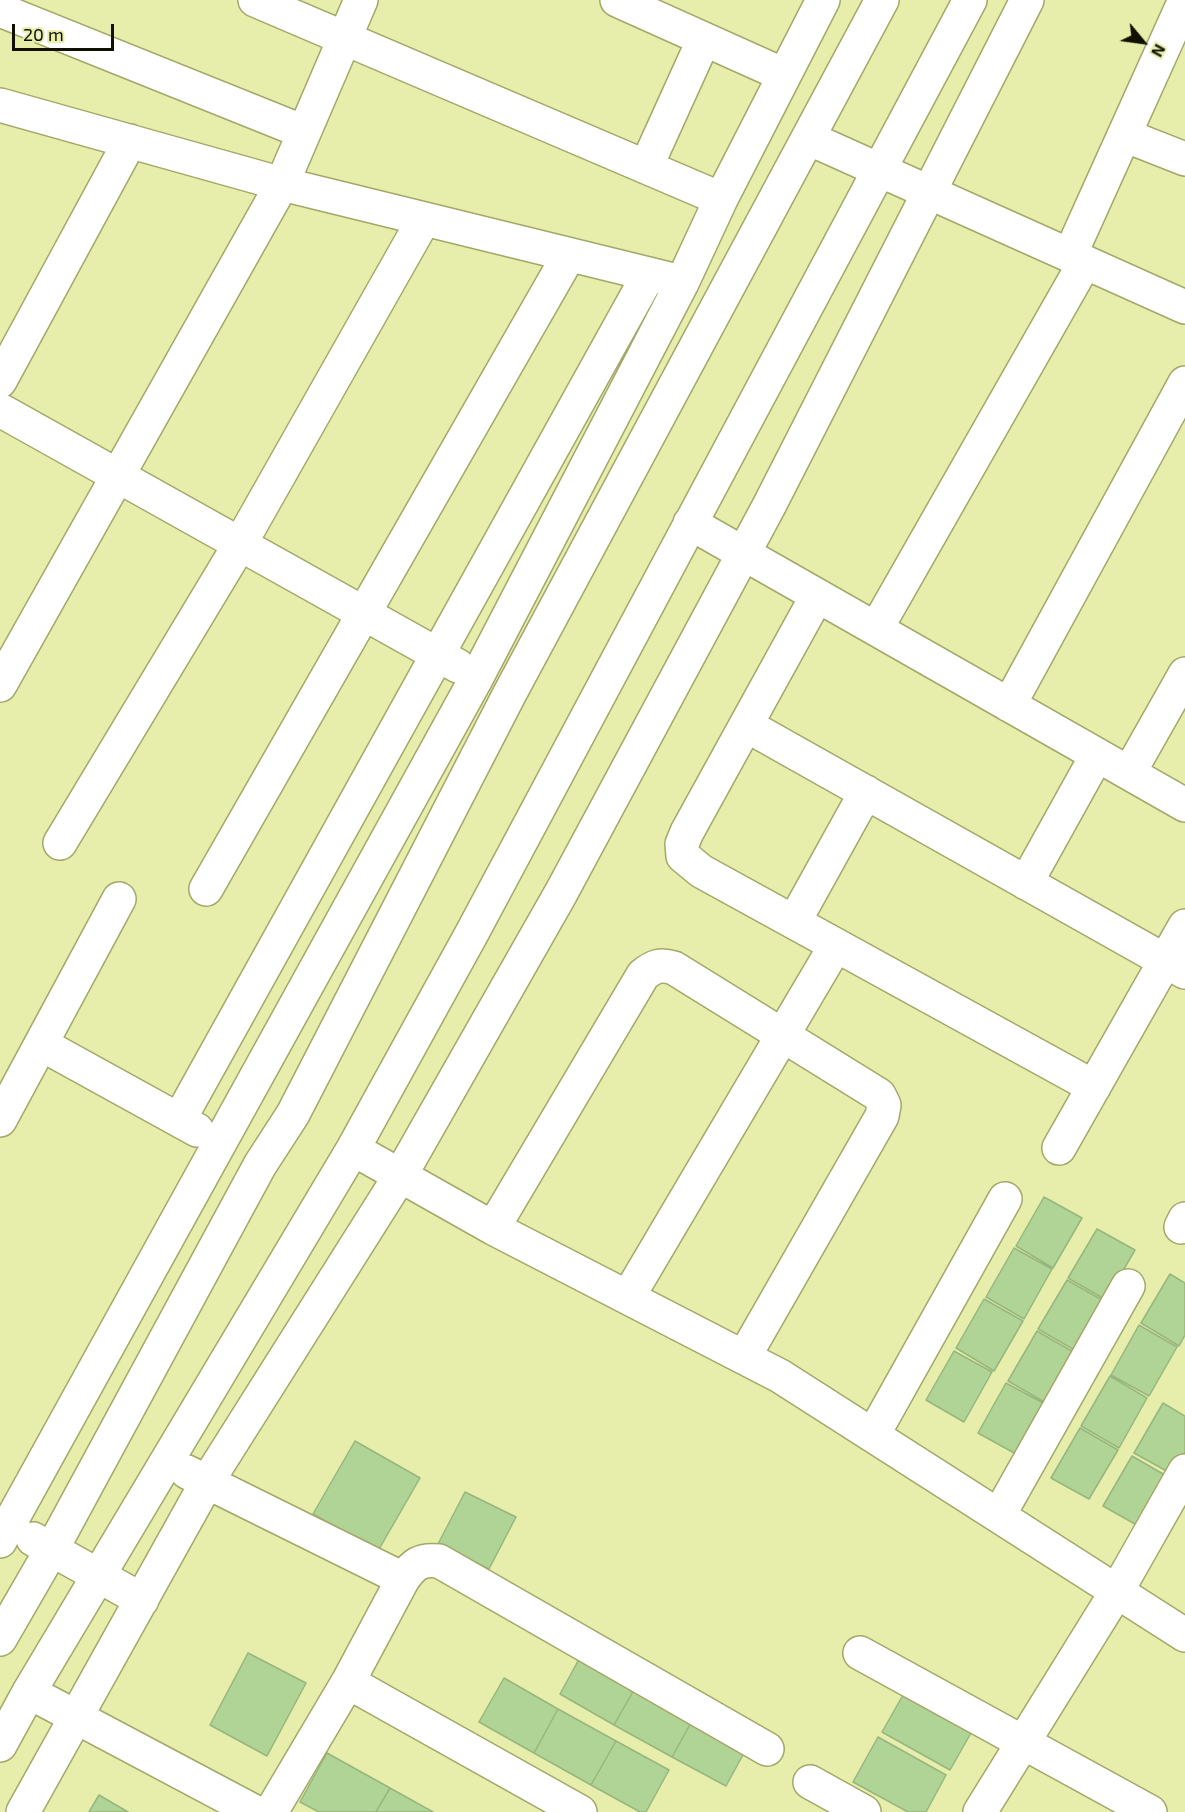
<!DOCTYPE html>
<style>
body{margin:0}
#map{position:relative;width:1185px;height:1812px;overflow:hidden;background:#e7edaa;font-family:"Exo 2",sans-serif}
canvas{display:block}
.north{position:absolute;left:1113px;top:12px;width:60px;height:60px;-webkit-text-stroke:4px #e7edaa;paint-order:stroke;rotate:119deg;font-size:16px;font-weight:700;line-height:24px;text-align:center;color:#101100}
.north::after{content:'';display:block;margin:auto;width:21px;height:27px;background:#101100;clip-path:polygon(50% 0,100% 100%,50% 72%,0 100%)}
.scale{position:absolute;left:12px;top:24px;width:102px;height:27px;box-sizing:border-box;border:3px solid #101100;border-top:0;padding-left:8px;font-size:18px;line-height:21px;white-space:nowrap;color:#101100;-webkit-text-stroke:4px #e7edaa;paint-order:stroke}
</style>
<div id="map">
<canvas width="1185" height="1812"></canvas>
<div class="north">N</div>
<div class="scale">20 m</div>
</div>
<script>
const c = document.querySelector('canvas').getContext('2d');
c.lineJoin = 'round';
function fillPath(path, color) {
  c.fillStyle = color;
  c.fill(path, 'evenodd');
}
function strokePath(path, color, width, dash) {
  c.strokeStyle = color;
  c.lineWidth = width;
  c.lineCap = dash ? 'butt' : 'round';
  c.setLineDash(dash || []);
  c.stroke(path);
}
const building = new Path2D(`
 M1044 1197 1082 1218 1053 1268 1016 1246Z
 M1097 1229 1135 1250 1106 1300 1068 1278Z
 M1014 1248 1052 1269 1024 1319 986 1297Z
 M1170 1274 1185 1283V1335L1179 1346 1141 1323Z
 M1067 1280 1104 1301 1076 1351 1038 1329Z
 M984 1299 1023 1321 994 1371 956 1348Z
 M1139 1325 1177 1347 1149 1396 1111 1375Z
 M1037 1331 1075 1353 1046 1403 1008 1381Z
 M954 1351 992 1372 964 1422 926 1400Z
 M1110 1376 1147 1398 1119 1448 1081 1426Z
 M1006 1383 1045 1404 1016 1454 978 1433Z
 M1163 1403 1185 1416V1452L1172 1474 1134 1453Z
 M1080 1428 1118 1450 1089 1499 1051 1478Z
 M355 1441 420 1478 378 1551 313 1514Z
 M1132 1456 1170 1478 1142 1528 1103 1506Z
 M465 1492 516 1517 489 1569 438 1544Z
 M584 1650 639 1681 614 1725 560 1694Z
 M248 1653 306 1683 267 1756 210 1725Z
 M504 1678 558 1709 534 1753 479 1722Z
 M639 1681 697 1712 672 1757 614 1725Z
 M907 1688 975 1726 950 1770 882 1732Z
 M558 1709 616 1741 591 1785 534 1753Z
 M697 1712 750 1742 726 1786 672 1757Z
 M878 1737 946 1775 926 1812H908L853 1782Z
 M616 1741 669 1770 646 1812H640L591 1785Z
 M327 1753 390 1788 376 1812H319L300 1802Z
 M390 1788 433 1812H376Z
 M99 1795 128 1812H89Z`);
fillPath(building, '#b0d495');
strokePath(building, '#97b67e', 1.5);
const minor = new Path2D(`
 M255 0 721 199
 M617 0 784 75
 M0 10 304 132
 M0 105 282 184 669 279
 M1124 135 1185 159
 M808 138 1185 307
 M646 167 704 39
 M1070 255 1185 0
 M0 381 130 141
 M0 410 458 666
 M690 523 1185 805
 M817 596 687 832 682 844 683 856 701 871 1094 1087
 M876 629 1085 262
 M0 685 282 184 361 0
 M1009 705 1185 383
 M746 725 1185 972
 M1129 773 1185 674
 M60 843 240 544 424 219
 M1026 883 1097 755
 M206 889 569 255
 M794 922 866 792
 M41 1044 197 1130
 M0 1120 119 899
 M179 1120 649 274
 M1059 1148 1185 926
 M353 1149 493 1228 780 1376 1185 1635
 M1181 1227 1185 1219
 M493 1228 643 975C654 966 660 964 674 968L879 1095 884 1105 882 1116 744 1357
 M628 1297 836 945
 M873 1435 1005 1199
 M187 1472 403 1579
 M999 1515 1128 1286
 M33 1539 142 1600
 M0 1541 477 677 682 283 721 199 823 0
 M0 1639 52 1549 260 1165 293 1114 509 695 882 0
 M860 1653 1150 1812
 M348 1682 580 1812
 M29 1692 255 1812
 M0 1745 29 1692 353 1149 472 933 970 0
 M810 1782 864 1812
 M23 1812 207 1482 400 1176 561 893 769 506 1027 0
 M271 1812 348 1682 403 1579C414 1564 420 1559 439 1561L767 1749
 M980 1812 1117 1591 1185 1471`);
strokePath(minor, '#a3a869', 36);
strokePath(minor, '#fff', 33);
</script>
